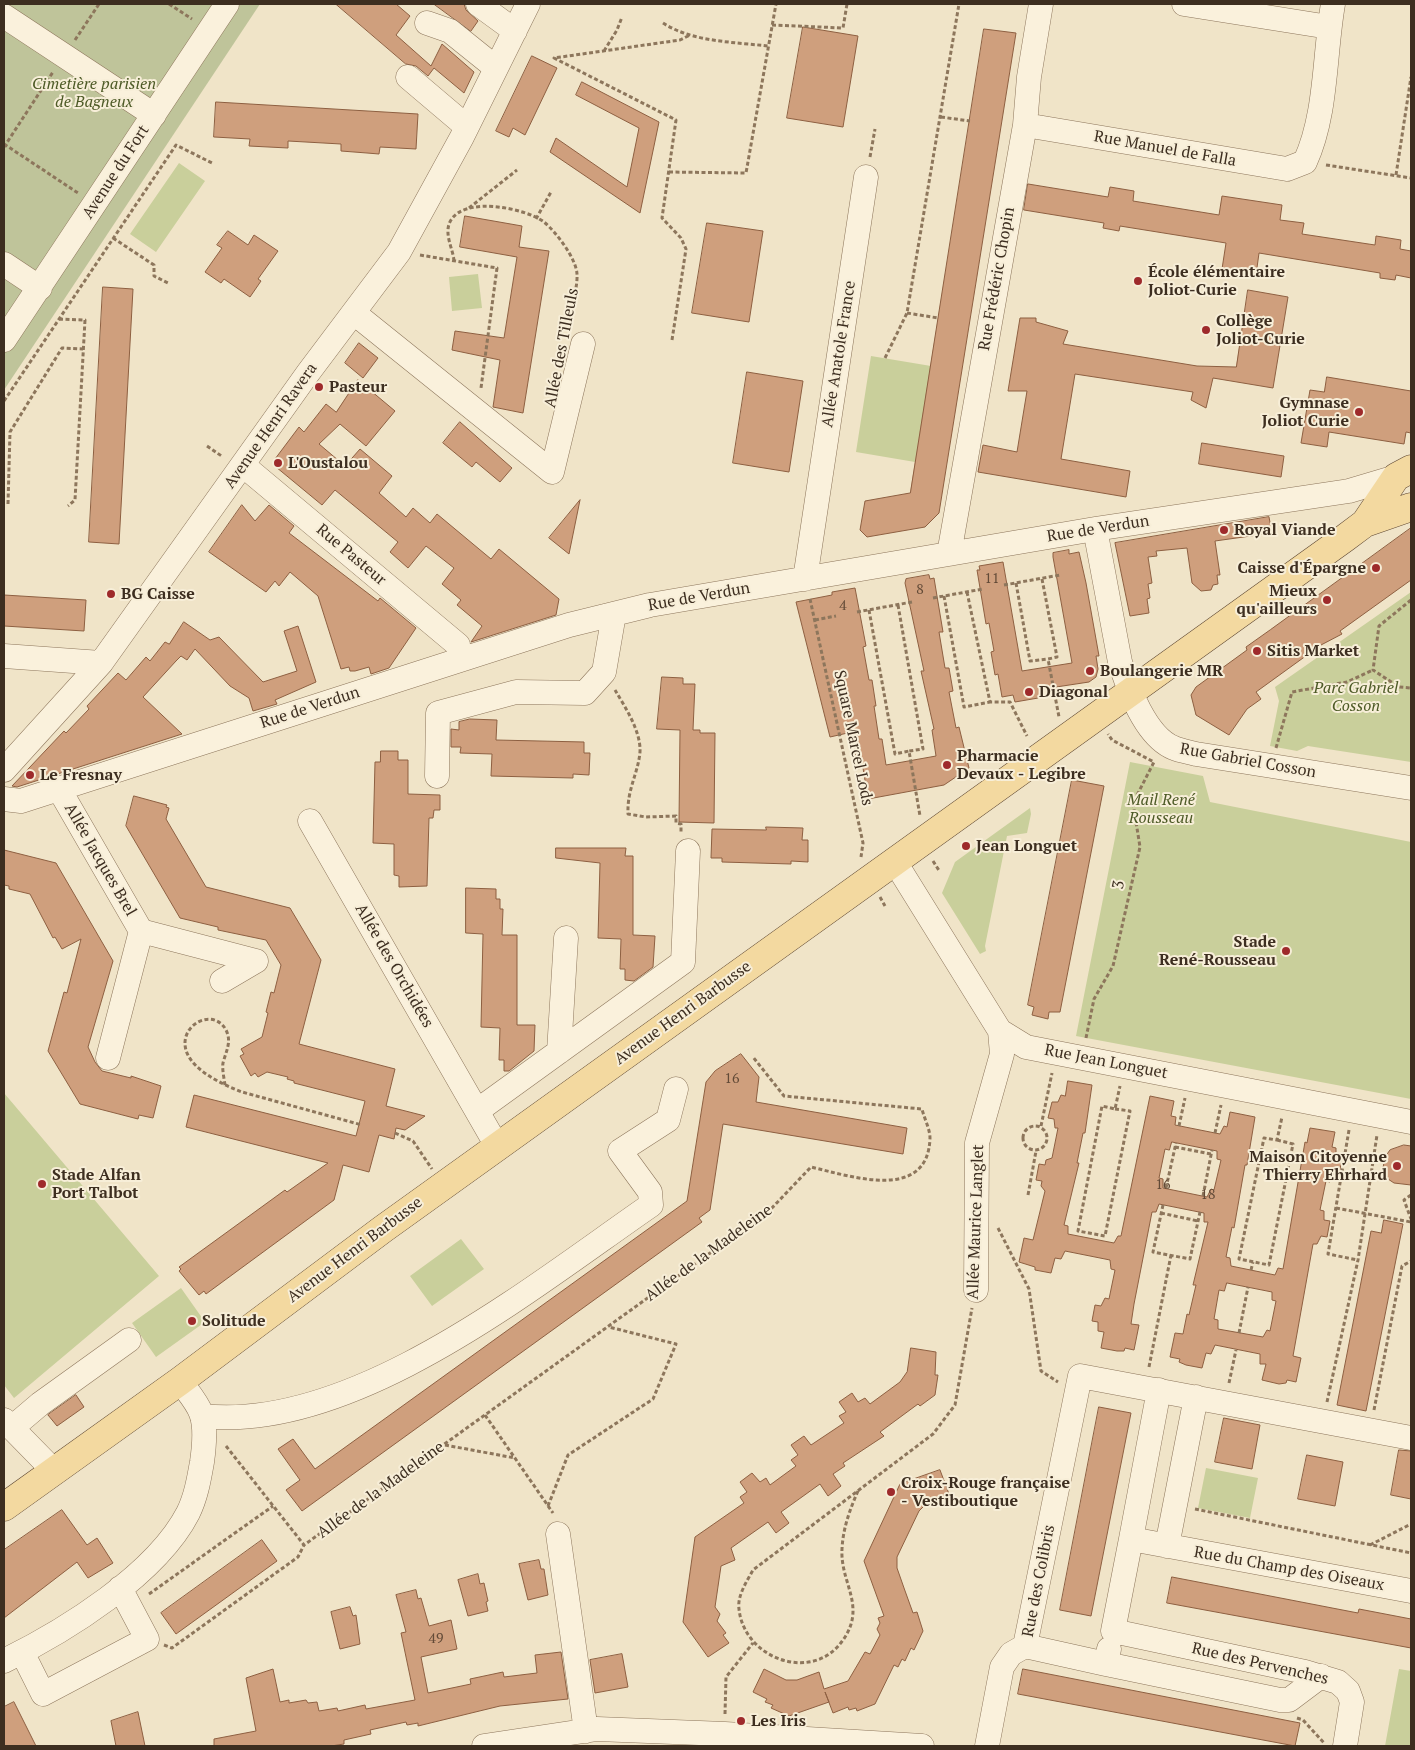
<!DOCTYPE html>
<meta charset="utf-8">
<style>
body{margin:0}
#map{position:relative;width:1415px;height:1750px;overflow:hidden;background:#f0e4c8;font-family:"PT Serif",serif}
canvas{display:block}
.frame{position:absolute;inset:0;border:5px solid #3d2e20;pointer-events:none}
</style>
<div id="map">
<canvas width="1415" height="1750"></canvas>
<div class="frame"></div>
</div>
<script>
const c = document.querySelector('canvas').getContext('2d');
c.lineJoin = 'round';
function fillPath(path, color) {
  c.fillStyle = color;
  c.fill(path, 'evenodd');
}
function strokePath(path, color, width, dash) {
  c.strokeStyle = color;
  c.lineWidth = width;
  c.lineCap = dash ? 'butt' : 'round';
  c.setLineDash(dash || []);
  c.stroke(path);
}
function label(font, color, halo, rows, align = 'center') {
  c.font = font + ' "PT Serif",serif';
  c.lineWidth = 4;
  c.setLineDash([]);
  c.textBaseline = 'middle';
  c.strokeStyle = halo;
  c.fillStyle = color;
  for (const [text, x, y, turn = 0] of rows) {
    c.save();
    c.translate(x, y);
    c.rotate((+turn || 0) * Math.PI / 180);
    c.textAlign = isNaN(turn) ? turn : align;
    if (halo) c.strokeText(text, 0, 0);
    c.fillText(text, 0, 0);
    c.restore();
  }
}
fillPath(new Path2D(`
 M179 163 205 181 156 252 130 234Z
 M478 274 482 308 452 311 449 277Z
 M871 356 931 366 915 462 856 452Z
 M1411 592V762L1308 746 1297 751 1270 746 1279 701 1275 687Z
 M1130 762 1203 776 1210 802 1411 842V1099L1076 1036Z
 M1030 808 1031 814 1027 833 1007 836 985 946 986 951 980 954 942 893 955 862Z
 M4 1093 159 1276 14 1398 4 1385Z
 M461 1239 484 1269 432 1306 410 1276Z
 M181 1288 205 1322 156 1357 132 1323Z
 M1206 1468 1258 1478 1250 1518 1198 1508Z
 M1399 1669 1411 1671V1746H1385Z`), '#c9cf9b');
fillPath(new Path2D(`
 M4 4H260L4 390Z`), '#bfc49a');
const building = new Path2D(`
 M336 4H396L410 16 396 35 431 66 442 44 474 72 464 93 434 68 428 76 416 66 406 64Z
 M434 4H464L466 10 478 21 471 31Z
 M803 27 858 36 843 127 787 118Z
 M984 29 1016 33 939 513 925 527 867 537 860 530 865 501 910 493Z
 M532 56 557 68 525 135 513 128 509 137 496 131Z
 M582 82 659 122 640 213 550 152 556 138 627 187 639 128 576 95Z
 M216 102 418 114 416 149 380 147 379 154 367 153 341 151V144L288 141V148L249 146 250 139 214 137Z
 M1028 184 1108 197 1110 187 1134 191 1133 201 1219 215 1222 196 1282 205 1280 220 1304 223 1302 234 1375 245 1376 236 1401 240 1400 249 1411 251V278L1396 275 1395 280 1380 278V273L1259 253 1256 275 1222 269 1226 243 1120 226 1119 231 1103 228 1104 223 1024 210Z
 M465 216 522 226 519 247 549 251 523 413 493 407 500 360 452 350 455 331 504 338 517 257 460 247Z
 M707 223 763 231 749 322 692 313Z
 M228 231 248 245 254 235 278 251 258 279 261 281 250 297 224 279 221 283 205 272 222 248 217 245Z
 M103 287 133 289 119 544 89 542Z
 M1248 290 1288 297 1273 388 1213 378 1206 408 1191 400 1193 392 1075 374 1061 459 1130 471 1126 497 978 472 983 445 1017 452 1027 391H1008L1020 318H1036V322L1068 331 1063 344 1197 366 1236 367Z
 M359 343 378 358 363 378 345 363Z
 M747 372 803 381 789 472 733 463Z
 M1327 377 1411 391V433L1406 432 1404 444 1329 432 1327 447 1301 443 1310 390 1324 392Z
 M358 380 395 411 366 446 340 424 319 444 345 466 360 449 392 476 379 493 406 517 413 508 430 523 437 514 491 559 499 549 559 599 556 615 471 642 482 626 457 605 461 600 442 584 454 568 426 546 408 568 390 552 398 542 335 490 322 505 276 467 275 459 299 427 304 432 326 404 336 412Z
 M460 422 512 468 500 482 476 462 472 467 443 443Z
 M1202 443 1284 456 1281 477 1199 464Z
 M580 500 569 554 549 538Z
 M242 505 255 521 269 505 294 526 289 533 378 601 380 598 416 628 389 668 371 674 369 667 355 671H350L349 667 341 669 318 596 290 572 279 586 275 581 266 592 209 552Z
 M1269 517 1272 533 1215 541 1220 575H1217L1218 584 1213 585 1211 590 1201 591 1192 583 1187 548 1156 551 1157 556 1148 557 1152 583 1148 584 1150 598 1147 599 1149 613 1130 616 1115 543Z
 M1411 528V580L1340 631 1342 634 1321 645 1256 692 1261 699 1247 709 1229 735 1196 715 1191 695 1196 687 1247 650 1246 647 1270 630Z
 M1069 550V554L1079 552 1086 583 1099 656H1096L1098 669 1096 677 1089 682 1043 689 1044 697 1015 702 1013 695 1002 697 998 674 995 675 991 652 994 651 989 623 986 624 977 570H980L979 566 1003 562 1022 671 1072 663 1053 557V553Z
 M929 575 930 579 934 578 943 632H939L945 668H949L953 691 949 692 956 728 959 727 969 768 944 785 868 799 863 768 858 769 852 732 830 737 796 602 832 595V592L855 588 866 646 863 647 869 680H872L876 706H874L879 739H882L886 765 936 756 932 730 934 729 921 671H924L905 583 906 579Z
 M4 595 86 600 84 631 4 626Z
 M184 622 210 640 219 637 263 682 297 671 284 631 298 626 316 682 275 700 277 704 253 711 249 698 230 686 195 649 187 660 181 656 176 661 143 697 182 734 17 787 12 786 64 731 66 733 89 709 87 706 118 673 126 680 146 657 150 661 165 642 169 644Z
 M662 677 683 678V684H695L693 730H700V733H715L714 823 679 822 680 730 657 729Z
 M470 719 497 720 496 740 584 742V753H590L589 775 573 774V778L491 776 492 754 460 753 461 747H451V729L459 730V722Z
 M381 751H398V760H408V794L440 795V810H434L433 818H429L427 886 399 887V876L394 875V844L373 843 375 762H380Z
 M1072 780 1104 786 1060 1012H1049L1048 1019 1032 1015 1034 1007 1028 1005Z
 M134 796 167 805 166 807 169 808 166 819 206 887 290 908 321 960 299 1044 395 1069 386 1106 425 1116 405 1130 396 1128 394 1139 379 1135 369 1172 343 1165 334 1200 206 1294 204 1291 199 1295 179 1271 181 1269 179 1267 285 1190 287 1192 328 1163 186 1127 194 1095 356 1136 365 1101 294 1083V1081L287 1079 288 1077 267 1072 258 1077 255 1073 251 1076 240 1056 244 1054 241 1049 262 1037 268 1013 266 1012 271 992 274 993 281 965 266 940 218 930V927L180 918 126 826Z
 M766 827 803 828 802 840H808V862L791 861V864L722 862V858H711L712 829 766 830Z
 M556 848H626L625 856H633V935L655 936 653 967 634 981 625 980V969H620L621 939 598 938 600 863 556 858Z
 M4 850 56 863 113 961 88 1047 95 1062 102 1071 131 1078V1076L161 1086 153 1118 139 1115 138 1119 80 1104 48 1051 64 992 67 993 81 939 62 949 55 937 53 938 30 894 9 889V886L4 885Z
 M466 888 496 889V899H500V909H503L502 935H517V1025H535L534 1051 509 1071H504V1060H499L500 1028 481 1027 483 934 466 933Z
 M741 1054 759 1077 756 1102 907 1128 903 1154 723 1124 710 1210 699 1218 702 1222 302 1511 286 1490 300 1480 278 1449 293 1439 315 1469 687 1201 706 1082 715 1071Z
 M1068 1081 1092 1085 1085 1133H1083L1077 1163H1079L1064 1225 1068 1226V1234L1114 1243 1118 1236H1121L1150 1096 1174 1101 1171 1116 1176 1117 1175 1125 1220 1134 1224 1126 1227 1127 1230 1112 1255 1117 1247 1165H1245L1234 1228 1232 1227 1226 1257 1230 1258 1231 1266 1275 1275 1278 1268 1283 1269 1305 1142 1307 1143 1310 1128 1335 1132 1332 1147 1336 1148V1156L1342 1158 1339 1175 1333 1174 1330 1182 1326 1181 1320 1210 1324 1211V1220L1330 1221 1327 1237 1321 1236 1317 1244H1313L1293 1356 1301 1358 1296 1382 1287 1380 1286 1383 1279 1384 1262 1380 1266 1364H1260V1354L1215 1345 1211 1354 1206 1353 1202 1368 1186 1365 1179 1362 1180 1359 1170 1357 1175 1333 1183 1334 1187 1314 1189 1315 1196 1285H1193L1208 1222H1204V1213L1159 1204 1156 1212H1152L1134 1304 1131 1324 1139 1325 1134 1350 1125 1348 1124 1351H1117L1101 1348 1104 1332 1098 1331V1322L1092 1321 1095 1305 1101 1306 1105 1298 1109 1299 1115 1270 1111 1269 1110 1260 1065 1251 1061 1259 1055 1258 1051 1273 1035 1270V1267L1019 1262 1024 1238 1033 1240 1045 1191 1041 1186 1042 1181 1036 1180 1039 1164 1045 1165 1046 1160 1052 1158 1058 1128H1055L1054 1119 1048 1118 1052 1102H1058L1061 1095 1065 1096ZM1172 1142 1217 1151V1159L1221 1160 1214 1190 1211 1189 1207 1197 1163 1188V1179L1159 1178 1165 1149 1169 1150ZM1227 1283 1272 1292V1300L1276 1301 1270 1331 1267 1330 1263 1337 1218 1329V1320L1214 1319 1219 1290 1224 1291Z
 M1404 1145 1411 1146V1185L1394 1183 1388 1179 1383 1168 1385 1157 1390 1150Z
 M1384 1220 1403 1224 1366 1411 1337 1405 1371 1231 1381 1233Z
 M911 1348 936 1352 935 1375H938L935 1395 920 1406 918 1404 880 1432 884 1436 843 1463 845 1466 833 1474 841 1486 828 1496 820 1484 781 1512 789 1523 776 1533 768 1522 731 1548 735 1560 721 1566 715 1607 720 1614 717 1621 726 1633 723 1635 729 1643 708 1657 683 1622 695 1537 744 1503 740 1497 747 1492 740 1482 752 1473 760 1482 766 1478 770 1485 796 1466 791 1460 798 1455 791 1445 804 1436 811 1445 844 1423 839 1416 846 1412 839 1402 852 1393 858 1402 865 1398 870 1404 900 1382 907 1372Z
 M76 1395 84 1407 57 1426 48 1415Z
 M1099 1407 1131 1413 1091 1616 1060 1610Z
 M1224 1418 1260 1425 1252 1469 1215 1462Z
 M1399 1450 1411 1451V1499L1391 1495Z
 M1307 1455 1343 1462 1335 1506 1298 1499Z
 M940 1470 949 1494 940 1497 942 1500 925 1505 919 1511 897 1557V1568L904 1588 913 1613 917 1612 923 1631 914 1650 911 1648 905 1661 902 1659 898 1667 894 1665 875 1704 857 1711 856 1708 849 1710 848 1707 833 1713 825 1692 829 1702 789 1716 771 1708 773 1705 765 1702 767 1699 753 1692 764 1669 786 1680H797L819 1672 824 1689 848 1681 865 1652 870 1654 880 1635 877 1629 880 1623 878 1618 884 1616 864 1561 900 1484Z
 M62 1510 87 1545 97 1538 113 1563 88 1578 77 1562 4 1618V1550Z
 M262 1540 277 1561 176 1634 161 1613Z
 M539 1560 541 1569H544L548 1595 528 1600 519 1564Z
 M478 1574 480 1584 484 1583 488 1601 486 1602 488 1611 468 1616 458 1580Z
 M1172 1577 1358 1613 1359 1609 1411 1619V1648L1167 1603Z
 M416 1590 418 1599 421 1598 429 1626 451 1620 457 1649 421 1657 428 1693 471 1684 470 1679 503 1672 504 1677 537 1673 535 1655 561 1652 568 1699 500 1706 418 1726V1723L407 1725 406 1722 370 1730 371 1734 344 1740V1744L331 1746H214V1739L256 1731 246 1678 273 1669 280 1702 289 1700V1703L306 1700 308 1703 317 1702 319 1711 337 1708 338 1711 365 1705 366 1709 415 1700 401 1633 406 1632 396 1595Z
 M350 1607 353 1616 356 1615 360 1644 340 1649 331 1612Z
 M622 1654 628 1687 595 1693 590 1660Z
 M1023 1669 1300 1723 1295 1746 1018 1694Z
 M14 1702 36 1746H4V1707Z
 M138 1712 145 1746H116L111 1721Z`);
fillPath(building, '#cf9f7d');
strokePath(building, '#8d5f41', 1);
const minor = new Path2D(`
 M478 4 515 31
 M1184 4 1329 27
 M4 16 154 115
 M427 23 450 31 496 68
 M408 77 467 127
 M1025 125 1287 169 1305 162C1327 114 1324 56 1333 4
 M4 264 40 288
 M354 313 552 472 583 344
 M4 340 227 4
 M244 466 458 645
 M1095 529 1120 662C1128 688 1146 737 1174 748 1181 751 1189 752 1196 754L1411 788
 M949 554 1025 125 1029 77 1041 4
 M805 579 866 177
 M4 656 101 663
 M4 770 101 663 308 373 399 252 462 137 528 4
 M437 776 438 713 516 692 585 693 604 672 614 614
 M59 789 141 931 256 961 222 981
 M4 799 21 801 569 625 650 605 1095 529 1349 491 1396 477
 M310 821 497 1146
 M895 862 1000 1031 1026 1047 1411 1122
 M559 1052 566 938
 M108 1058 141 931
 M477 1111 683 962 688 851
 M976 1290 977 1143 1002 1054 1000 1031
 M1159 1390 1131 1539 1411 1591
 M202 1416C353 1433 532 1287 651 1205L650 1192 620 1151 668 1120 676 1089
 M4 1420 54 1471
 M13 1427 40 1404 129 1340
 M558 1534 586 1731
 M1131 1539 1113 1631 1305 1672 1338 1682 1348 1691 1352 1702 1345 1746
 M1167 1546 1196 1397
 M1025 1646 1106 1664 1109 1649
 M22 1652 43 1694 147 1639 120 1588
 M4 1661C65 1631 156 1575 188 1513 196 1497 199 1479 202 1462 204 1448 206 1426 201 1413 197 1402 187 1391 180 1381
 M1106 1664 1280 1700H1289L1321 1676
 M484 1746 597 1729 725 1734 922 1746
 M987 1746 1002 1667 1011 1654 1025 1646 1080 1376 1411 1438`);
const major = new Path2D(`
 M1365 523 1396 477 1411 469
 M4 1507 180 1381 383 1229 1345 538 1365 523 1411 507`);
strokePath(minor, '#8d765c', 25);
strokePath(major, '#5b4430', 29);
strokePath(new Path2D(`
 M169 4 192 19
 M663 23C692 42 734 42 768 46
 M772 25 843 28 847 4
 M75 40 99 4
 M604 51 617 30 622 17
 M941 117 970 121
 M4 144 78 193
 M4 147 53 72
 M870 157 875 129
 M1326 165 1411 178
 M669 172 746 173 776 4
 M1396 175 1411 77
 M469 208 517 170
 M536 219 551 192
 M113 238 154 265V276L168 283
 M420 255 497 268 481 388
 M454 261C453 248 443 233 451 220 466 196 525 208 544 222 556 232 576 258 577 274 578 289 569 315 566 330
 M907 313 938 318
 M59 319 85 320 75 500 68 506
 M672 340 686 249 681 238 662 218 676 120 554 58 680 40 690 35
 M885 358 907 313 959 4
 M4 401 176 145 212 163
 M207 446 223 457
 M8 504 10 432 62 348 83 349
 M1042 579 1057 657 1048 659 1059 717
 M1016 583 1030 661 1048 659
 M1004 585 1060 575
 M967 592 990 702H1010L1027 736
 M944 596 964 707 990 702
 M933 598 983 589
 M810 599 863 843 861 857
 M1411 600 1379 626 1373 670 1399 687 1411 688
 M898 605 923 749 909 751 920 816
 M869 610 895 754 909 751
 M857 612 912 602
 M815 620 836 616
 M615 690C625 707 641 731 640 752 638 774 627 789 628 814L646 817 676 816V823L681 824V833
 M1276 748 1292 692 1347 682 1373 670
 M933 861 940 872
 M880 897 885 906
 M1086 1038 1094 999 1113 966 1140 847 1133 803 1154 762 1112 740 1108 734
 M225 1085C224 1078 222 1069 223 1063 226 1051 232 1042 226 1030 213 1006 176 1026 187 1053 195 1072 224 1085 242 1092L362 1125
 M1115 1109 1130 1111 1105 1236 1078 1231 1102 1106 1115 1109 1120 1086
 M1023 1138a12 12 0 1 1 24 0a12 12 0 1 1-24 0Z
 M1041 1126 1052 1073
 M1179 1126 1185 1098
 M1349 1130 1328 1254 1358 1260
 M395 1133 413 1141 432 1169
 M1215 1133 1221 1105
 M1277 1140 1293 1144 1269 1265 1239 1259 1264 1138 1277 1140 1282 1117
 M1175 1147 1211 1154
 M1166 1188 1176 1143
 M1028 1195 1036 1151
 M1411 1195 1404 1200 1411 1219
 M1203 1196 1212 1150
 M1163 1205 1153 1252 1190 1259 1200 1212
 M1336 1208 1411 1222
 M1161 1213 1198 1221
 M998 1228 1029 1289 1041 1371 1058 1382
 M1251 1270 1253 1262
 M1239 1333 1248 1287
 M1149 1367 1171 1255
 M1229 1383 1236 1350
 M1327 1402 1358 1260 1377 1135
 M1374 1410 1402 1266 1411 1261
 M485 1415 553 1513
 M445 1445 515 1458
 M226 1446 304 1545 770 1210 811 1167C850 1176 928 1203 930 1138 930 1129 924 1118 922 1109L784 1096 753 1057
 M858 1491C850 1509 843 1528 842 1549 840 1583 867 1606 843 1640 813 1684 744 1659 739 1609 737 1596 747 1581 753 1570L933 1434 955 1405 972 1308
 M548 1506 568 1455 653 1399 676 1344 609 1327
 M1195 1509 1411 1553
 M1370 1545 1411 1524
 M149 1594 273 1506
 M164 1645 172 1648 298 1557 304 1545
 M725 1714 726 1677 753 1643
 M1297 1718 1303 1720 1325 1744`), '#8d765c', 3, [4, 2.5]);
strokePath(minor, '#faf1dc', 24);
strokePath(major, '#f3d9a0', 28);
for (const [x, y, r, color] of [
 [1138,281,5,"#9e2a2b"],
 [1206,330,5,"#9e2a2b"],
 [319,387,5,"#9e2a2b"],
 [1359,412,5,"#9e2a2b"],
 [278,463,5,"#9e2a2b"],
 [1224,530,5,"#9e2a2b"],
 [1376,568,5,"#9e2a2b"],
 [111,594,5,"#9e2a2b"],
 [1327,600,5,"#9e2a2b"],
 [1257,651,5,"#9e2a2b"],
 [1090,671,5,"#9e2a2b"],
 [1029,692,5,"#9e2a2b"],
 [947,765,5,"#9e2a2b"],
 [30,775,5,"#9e2a2b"],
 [966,846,5,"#9e2a2b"],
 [1286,951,5,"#9e2a2b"],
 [1397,1166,5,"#9e2a2b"],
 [42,1184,5,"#9e2a2b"],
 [192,1321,5,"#9e2a2b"],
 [891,1492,5,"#9e2a2b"],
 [741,1721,5,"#9e2a2b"]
]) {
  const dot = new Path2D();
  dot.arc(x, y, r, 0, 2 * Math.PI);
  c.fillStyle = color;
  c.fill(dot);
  strokePath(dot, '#f7eed8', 2);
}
label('14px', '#624a37', null, [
 ["11",992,579],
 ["8",920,590],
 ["4",843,606],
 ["16",732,1079],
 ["16",1163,1185],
 ["18",1208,1195],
 ["49",436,1639]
]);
label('italic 16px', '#4d5a26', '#f7eed8', [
 ["Cimetière parisien",94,84],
 ["de Bagneux",94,102],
 ["Parc Gabriel",1356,688],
 ["Cosson",1356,706],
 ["Mail René",1161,800],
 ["Rousseau",1161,818]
]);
label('16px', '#3d2e20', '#f7eed8', [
 ["Rue Manuel de Falla",1165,149,10],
 ["Avenue du Fort",116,172,-57],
 ["Rue Frédéric Chopin",997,279,-80],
 ["Allée des Tilleuls",562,348,-79],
 ["Allée Anatole France",839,354,-81],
 ["Avenue Henri Ravera",271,426,-55],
 ["Rue de Verdun",1098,529,-9],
 ["Rue Pasteur",351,555,40],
 ["Rue de Verdun",699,597,-10],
 ["Rue de Verdun",310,708,-18],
 ["Square Marcel Lods",853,738,78],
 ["Rue Gabriel Cosson",1248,761,10],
 ["Allée Jacques Brel",100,860,60],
 ["3",1119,885,-78],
 ["Allée des Orchidées",394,966,60],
 ["Avenue Henri Barbusse",683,1013,-36],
 ["Rue Jean Longuet",1106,1062,11],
 ["Allée Maurice Langlet",976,1222,-88],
 ["Avenue Henri Barbusse",355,1250,-37],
 ["Allée de la Madeleine",709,1253,-36],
 ["Allée de la Madeleine",381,1490,-36],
 ["Rue du Champ des Oiseaux",1289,1569,10],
 ["Rue des Colibris",1039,1581,-79],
 ["Rue des Pervenches",1260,1664,13]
]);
label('bold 16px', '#3d2e20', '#f7eed8', [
 ["École élémentaire",1148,272],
 ["Joliot-Curie",1148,290],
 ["Collège",1216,321],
 ["Joliot-Curie",1216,339],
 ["Pasteur",329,387],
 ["Gymnase",1349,403,"right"],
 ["Joliot Curie",1349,421,"right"],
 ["L'Oustalou",288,463],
 ["Royal Viande",1234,530],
 ["Caisse d'Épargne",1366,568,"right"],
 ["Mieux",1317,591,"right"],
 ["qu'ailleurs",1317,609,"right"],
 ["BG Caisse",121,594],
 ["Sitis Market",1267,651],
 ["Boulangerie MR",1100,671],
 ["Diagonal",1039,692],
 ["Pharmacie",957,756],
 ["Devaux - Legibre",957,774],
 ["Le Fresnay",40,775],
 ["Jean Longuet",976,846],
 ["Stade",1276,942,"right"],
 ["René-Rousseau",1276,960,"right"],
 ["Maison Citoyenne",1387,1157,"right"],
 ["Thierry Ehrhard",1387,1175,"right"],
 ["Stade Alfan",52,1175],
 ["Port Talbot",52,1193],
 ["Solitude",202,1321],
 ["Croix-Rouge française",901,1483],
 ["- Vestiboutique",901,1501],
 ["Les Iris",751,1721]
], 'left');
</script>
